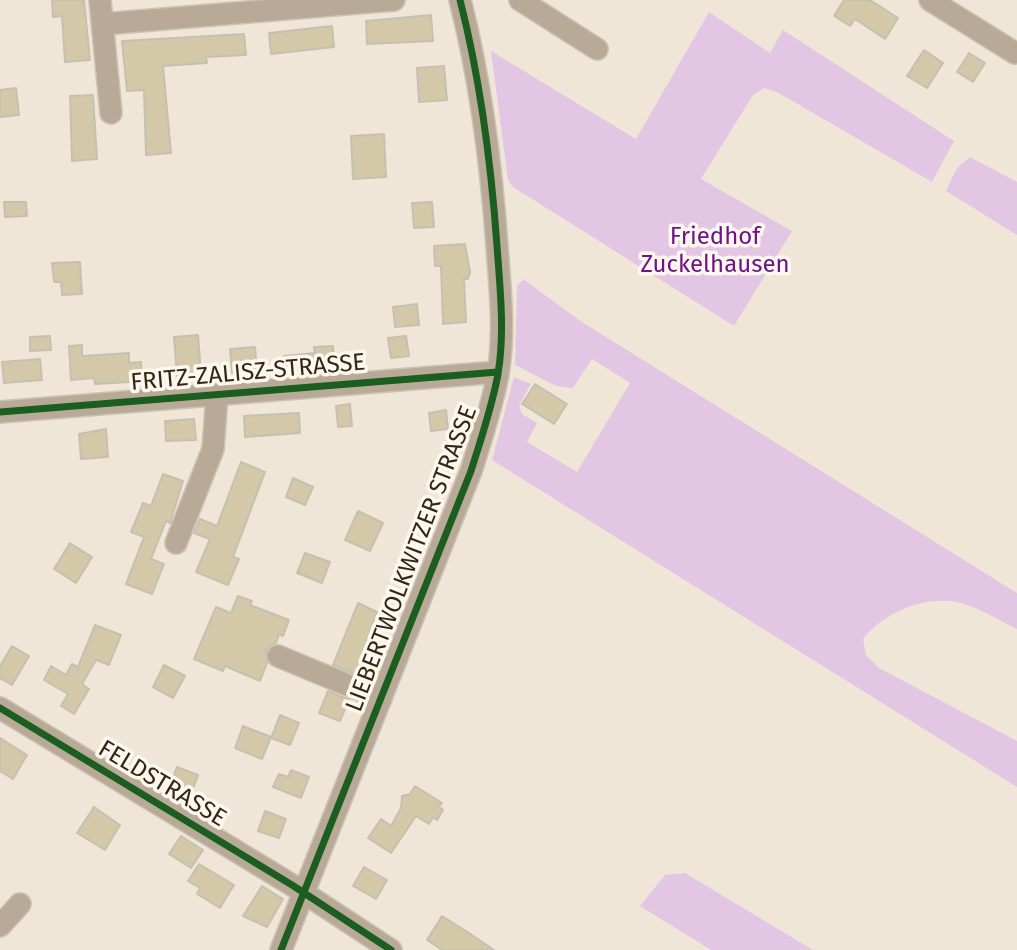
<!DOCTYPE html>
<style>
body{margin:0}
canvas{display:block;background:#f0e6d8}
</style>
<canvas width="1017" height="950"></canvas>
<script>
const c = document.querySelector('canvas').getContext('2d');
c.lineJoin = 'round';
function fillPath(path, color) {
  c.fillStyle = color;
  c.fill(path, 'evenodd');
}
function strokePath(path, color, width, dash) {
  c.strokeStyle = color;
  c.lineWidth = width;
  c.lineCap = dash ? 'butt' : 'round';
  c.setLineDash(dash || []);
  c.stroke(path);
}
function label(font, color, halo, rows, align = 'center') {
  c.font = font + ' "Fira Sans",sans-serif';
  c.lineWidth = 7;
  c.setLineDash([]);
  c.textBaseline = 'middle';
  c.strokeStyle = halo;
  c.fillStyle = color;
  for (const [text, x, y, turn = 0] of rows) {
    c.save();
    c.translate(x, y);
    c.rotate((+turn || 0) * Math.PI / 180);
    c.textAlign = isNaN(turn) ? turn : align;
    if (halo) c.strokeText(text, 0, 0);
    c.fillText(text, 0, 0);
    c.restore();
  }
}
fillPath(new Path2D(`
 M709 12 770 53 783 30 954 141 932 182 777 92 764 88 753 95 701 179 792 231 734 326 513 187 508 180 491 51 636 139Z
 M970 157 1017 182V235L946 191 957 168Z
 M523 279 582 322 1017 593V629C998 620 977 606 956 602 923 596 883 613 863 639L866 655 879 668 1017 741V787L492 460 514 377 531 384 519 405 522 414 537 423 527 442 577 472 630 383 592 359 573 388 556 386 515 365 517 286Z
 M685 873 813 950H711L640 906 665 875Z`), '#e3c6e3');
const building = new Path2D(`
 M52 0H84L90 60 65 62 62 16 53 17Z
 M844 0H870L898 18 885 39 855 19 850 26 834 16Z
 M431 15 433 41 367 44 366 21Z
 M332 26 334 47 271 54 269 33Z
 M244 34 246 55 206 57 207 63 163 66 171 153 146 155 144 90 127 91 122 41Z
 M924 50 943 63 927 88 907 76Z
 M969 53 985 63 973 82 957 72Z
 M444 66 447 100 419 102 417 68Z
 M16 88 19 115 0 117V90Z
 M93 95 97 159 72 161 70 96Z
 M384 134 386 177 353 179 351 136Z
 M4 202H26L27 216 5 217Z
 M432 202 434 227 414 228 412 203Z
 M465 244 470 272 468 279H464L466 322 443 324 441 266H435L434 246Z
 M80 262 82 294 62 295 61 282H54L52 263Z
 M417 304 419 325 395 327 393 307Z
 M198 335 201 374 177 376 174 337Z
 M50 336 51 350 30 351V337Z
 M406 336 409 356 391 358 388 338Z
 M82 345V356L129 353V363L141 362 142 376 130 377V382L95 384 94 378 71 380 69 346Z
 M333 346 334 363 286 371 284 356 315 353 314 347Z
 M255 347 257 371 232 373 230 349Z
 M40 359 42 380 4 383 2 362Z
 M535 384 567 404 554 424 522 404Z
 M350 404 352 426 338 427 336 406Z
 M446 410 448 429 431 431 429 413Z
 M299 413 300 433 245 437 244 416Z
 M194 419 196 440 166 441 165 421Z
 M106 429 108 457 81 459 79 434Z
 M241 462 265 472 233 557 239 559 228 585 196 572 210 539 194 533 200 519 217 526Z
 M163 474 183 481 170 523 166 521 151 559 164 564 152 594 126 584 144 537 131 532 143 503 151 506Z
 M293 478 313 487 305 505 286 497Z
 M358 511 383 523 370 551 345 540Z
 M70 543 92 557 76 583 54 569Z
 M305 553 330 562 322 583 297 573Z
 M238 596 252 601 250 605 289 620 283 636 279 634 276 643 266 650 267 663 260 681 225 666 223 671 194 659 216 607 231 613Z
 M358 603 377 612 361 655 367 657 359 676 333 665Z
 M95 625 121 635 109 665 96 660 82 684 89 689 74 714 61 706 68 694 44 680 51 666 66 675 72 664 78 667Z
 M12 646 29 656 12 685 0 678V666Z
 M164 665 185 676 173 698 153 687Z
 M328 691 349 700 340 721 319 713Z
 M280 715 299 723 290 745 271 738Z
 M243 726 271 737 262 759 235 748Z
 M0 738 27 755 13 779 0 771Z
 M177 767 198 775 190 797 169 788Z
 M291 770 309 777 301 798 273 787 279 774 288 777Z
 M415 786 442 803 439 807 443 810 437 820 433 817 429 824 416 816 391 853 368 838 381 819 391 826 401 808 402 796 410 794Z
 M94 807 120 825 105 850 77 833Z
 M265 811 286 819 279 838 258 831Z
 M181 836 203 850 191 868 169 854Z
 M199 864 234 885 220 908 197 894 200 888 188 881Z
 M364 867 387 880 376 899 353 886Z
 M262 886 283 899 267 927 243 916Z
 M442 916 469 933 494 950H442L427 940Z`);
fillPath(building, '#d3c8a8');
strokePath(building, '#c7c0b0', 2);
const minor = new Path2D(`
 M100 0 111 113
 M520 0 597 49
 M930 0 1015 53
 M103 24 394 0
 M0 412 498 372
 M176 543 213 449 217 395
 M278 656 381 699
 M0 708 292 885 391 950
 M0 926 20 904
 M281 950 471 471C481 439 492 407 498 374 505 332 500 288 497 246 491 162 481 82 460 0`);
strokePath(minor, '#ccc3b7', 24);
strokePath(minor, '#b9aa97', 21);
strokePath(new Path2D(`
 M0 412 498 372
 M0 708 292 885 391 950
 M281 950 471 471C481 439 492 407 498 374 505 332 500 288 497 246 491 162 481 82 460 0`), '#1b5e20', 7);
label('24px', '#6d138b', '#fdf7ee', [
 ["Friedhof",715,237],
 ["Zuckelhausen",715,265]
]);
label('24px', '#332615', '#fdf7ee', [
 ["FRITZ-ZALISZ-STRASSE",248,373,-5],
 ["LIEBERTWOLKWITZER STRASSE",412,559,-69],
 ["FELDSTRASSE",162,784,31]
]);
</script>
